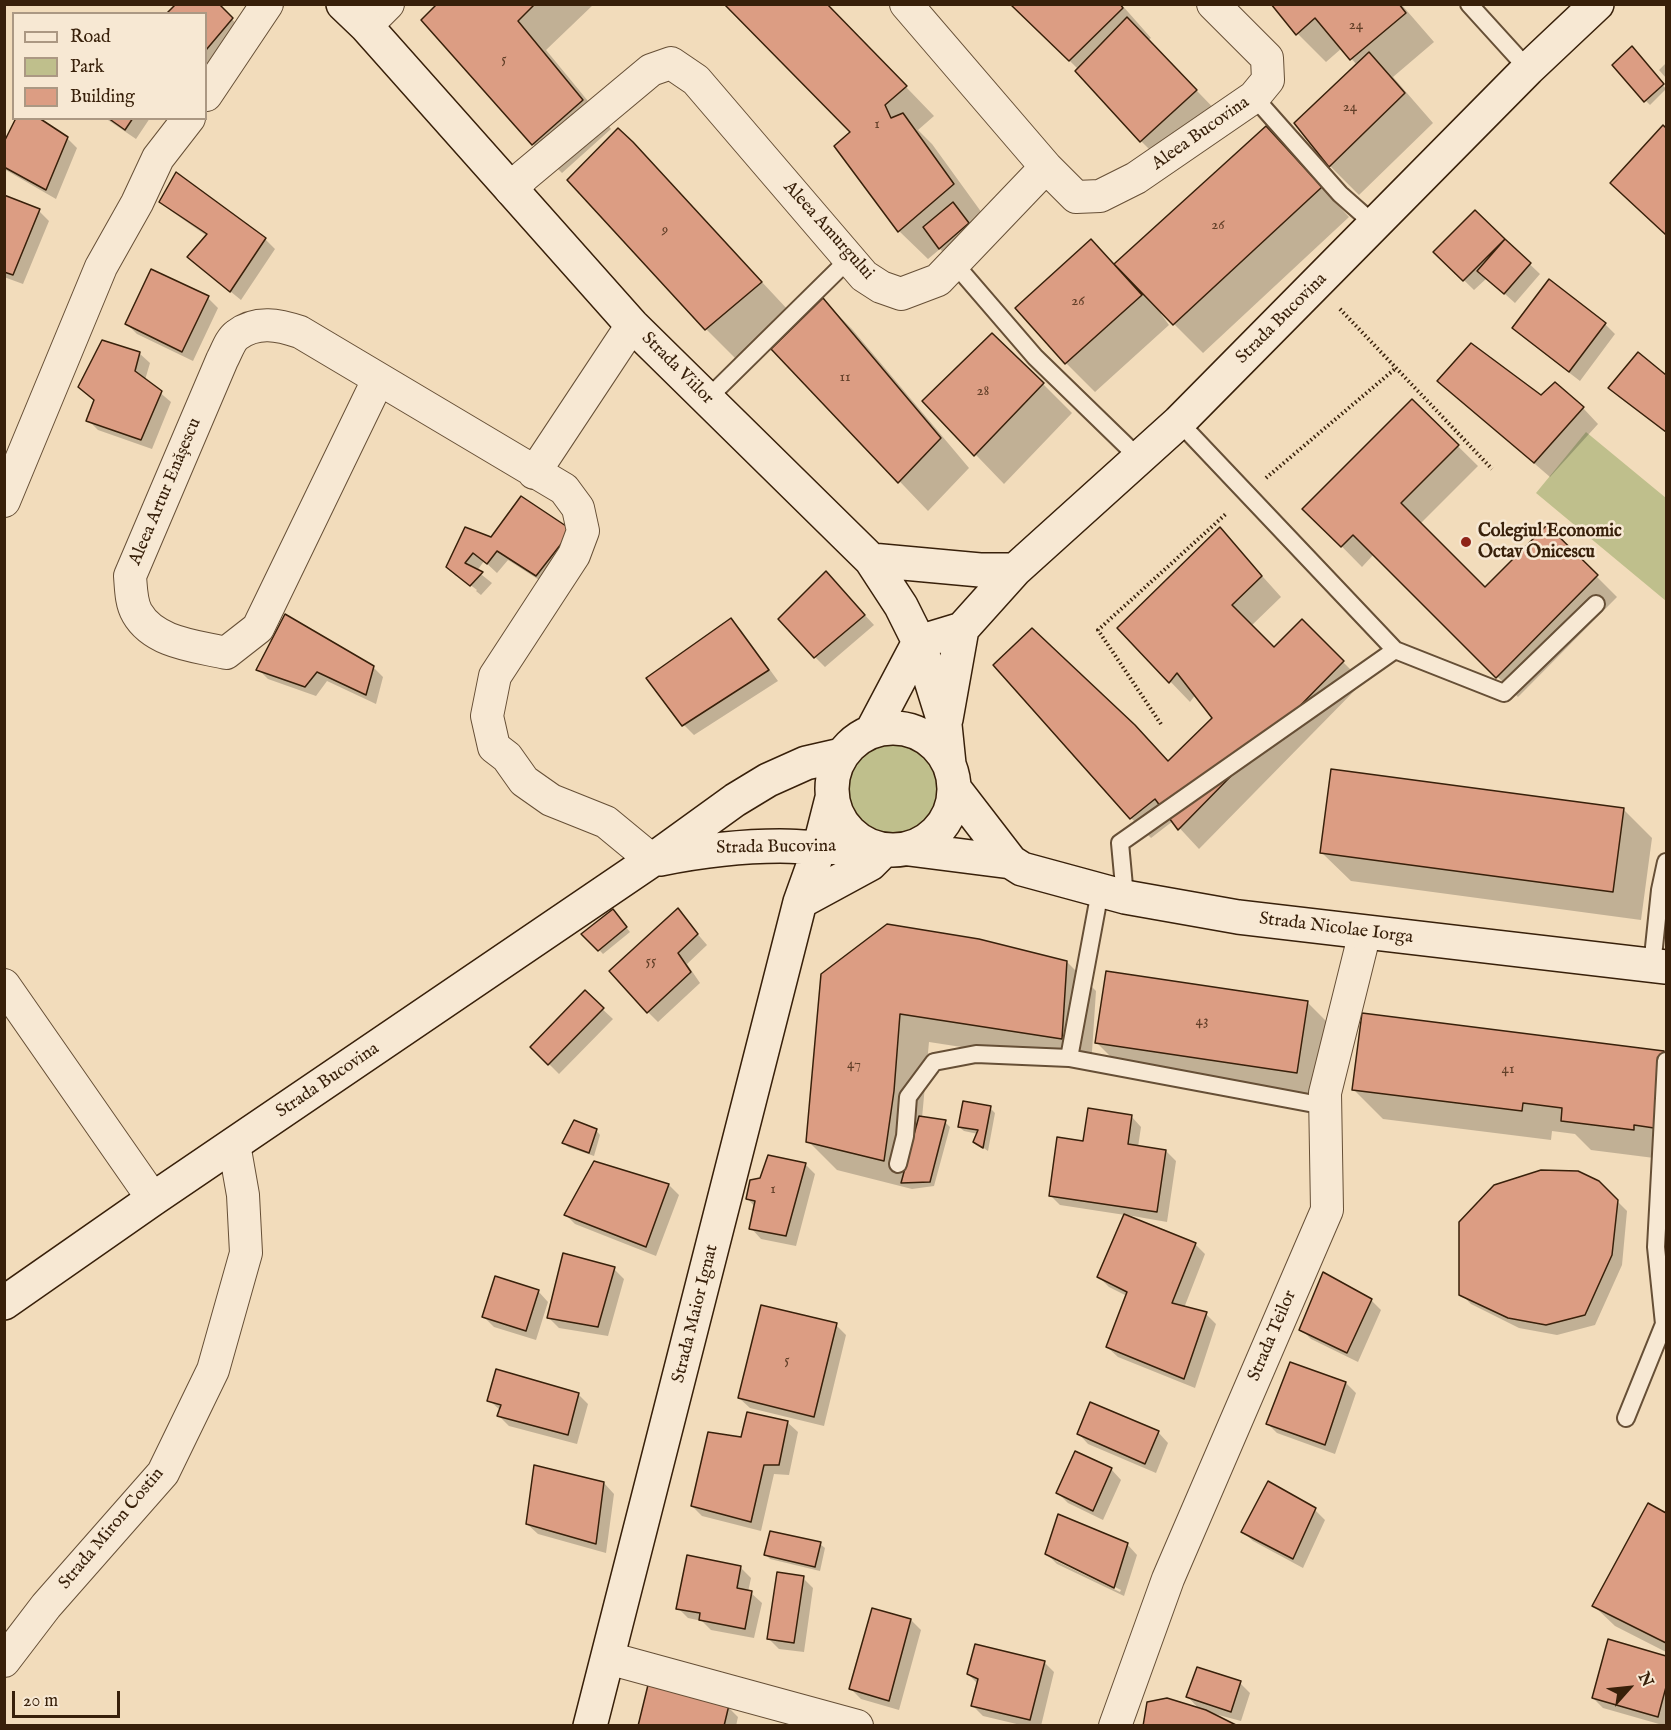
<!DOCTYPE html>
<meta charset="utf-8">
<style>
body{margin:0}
#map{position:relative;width:1671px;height:1730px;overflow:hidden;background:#f2dcbb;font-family:"IM FELL English",serif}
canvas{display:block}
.frame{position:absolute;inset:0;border:6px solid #38200a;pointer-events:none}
.legend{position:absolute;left:12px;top:12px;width:195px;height:108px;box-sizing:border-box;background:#f7e8d3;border:2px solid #ab9883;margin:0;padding:8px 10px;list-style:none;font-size:18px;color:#38200a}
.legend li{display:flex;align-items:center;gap:12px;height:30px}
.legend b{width:30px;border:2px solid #ab9883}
.north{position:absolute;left:1599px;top:1658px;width:60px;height:60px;-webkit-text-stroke:4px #f7e8d3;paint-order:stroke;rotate:63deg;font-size:16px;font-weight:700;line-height:24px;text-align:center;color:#38200a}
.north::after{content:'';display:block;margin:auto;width:21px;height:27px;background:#38200a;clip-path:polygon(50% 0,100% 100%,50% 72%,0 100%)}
.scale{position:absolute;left:12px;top:1691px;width:108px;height:27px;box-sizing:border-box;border:3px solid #38200a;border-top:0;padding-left:8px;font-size:18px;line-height:21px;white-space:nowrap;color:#38200a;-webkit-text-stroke:4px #f7e8d3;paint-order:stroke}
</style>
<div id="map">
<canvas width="1671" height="1730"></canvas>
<div class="frame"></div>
<ul class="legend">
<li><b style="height:8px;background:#f7e8d3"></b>Road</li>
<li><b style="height:16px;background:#bfbf8c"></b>Park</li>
<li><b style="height:16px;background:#dc9d83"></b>Building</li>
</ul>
<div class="north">N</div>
<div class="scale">20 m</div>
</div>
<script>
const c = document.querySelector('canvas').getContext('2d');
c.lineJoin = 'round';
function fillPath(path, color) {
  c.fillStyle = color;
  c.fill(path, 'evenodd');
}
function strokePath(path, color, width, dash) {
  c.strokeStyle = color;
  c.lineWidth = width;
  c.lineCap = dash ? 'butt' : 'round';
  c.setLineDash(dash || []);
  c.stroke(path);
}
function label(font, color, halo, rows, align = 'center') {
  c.font = font + ' "IM FELL English",serif';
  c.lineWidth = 5;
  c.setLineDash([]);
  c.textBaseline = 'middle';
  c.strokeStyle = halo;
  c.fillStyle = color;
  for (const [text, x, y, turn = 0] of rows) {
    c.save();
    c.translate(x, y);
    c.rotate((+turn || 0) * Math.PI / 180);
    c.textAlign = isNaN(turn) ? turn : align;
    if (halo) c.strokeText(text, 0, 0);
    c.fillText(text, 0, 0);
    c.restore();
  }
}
fillPath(new Path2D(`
 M1586 432 1666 498V601L1536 493Z
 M846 788a47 47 0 1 1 94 0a47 47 0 1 1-94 0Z`), '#bfbf8c');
fillPath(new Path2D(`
 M216 4 242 29 206 71V14Z
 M439 4H594L546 50 611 129 562 173 533 144 423 20Z
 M826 4 934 116 918 130 932 144 982 213 969 224 972 228 944 253 940 249 928 259 899 231 852 132Z
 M1012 4H1121L1151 38 1148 40 1225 120 1170 170 1141 141 1078 69Z
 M1273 4H1401L1434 42 1393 77 1433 123 1359 195 1330 166 1296 123 1357 65 1342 48 1326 62 1298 34Z
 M1636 53 1666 89 1650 105 1646 101Z
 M1666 63V78L1659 70Z
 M105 118H150L136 139Z
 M1663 127 1666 130V234L1627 198Z
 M1266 128 1349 217 1203 353 1162 312 1161 314 1169 325 1095 392 1066 363 1017 308 1115 265Z
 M67 138 77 148 56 199 4 169V145Z
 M632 143 789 311 735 358 706 329Z
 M176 174 265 239 275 249 241 300 199 266 207 236 171 211 161 201Z
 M4 197 39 211 49 221 23 284 4 277Z
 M1475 212 1540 274 1515 303 1487 278 1474 290 1435 252Z
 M1549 281 1605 324 1615 334 1580 381 1524 338 1514 328Z
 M208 298 218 308 193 361 137 334 127 324Z
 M823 300 852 329 969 468 928 511 773 349Z
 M139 353 150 363 145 380 171 402 152 449 98 430 88 420 95 401 80 387Z
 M1638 354 1666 377V433L1620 398 1610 388Z
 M1439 381 1542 397 1583 408 1598 424 1550 477Z
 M1043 384 1072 413 1004 484 924 401Z
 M1412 401 1478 466 1420 524 1485 589 1547 527 1617 597 1518 697 1374 554 1362 567 1305 509Z
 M1220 529 1281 597 1251 626 1274 649 1302 621 1363 682 1199 849 1173 821 1151 838 1131 818 1169 762 1214 718 1196 694 1190 702 1119 628Z
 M571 531 547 585 508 560 497 573 484 561 477 571 492 583 481 595 476 591 477 590 456 574V576L447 567 492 539Z
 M835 583 874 625 825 667 815 657Z
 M731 620 741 630 778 681 694 735 684 725 648 679Z
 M373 667 383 677 376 704 327 681 316 696 268 679 258 669Z
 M1623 809 1652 838 1641 920 1351 881 1322 853Z
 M677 910 707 945 687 964 700 983 658 1022 648 1012Z
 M617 916 630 932 603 954 584 934Z
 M1067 962 1096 991 1091 1067 929 1042 922 1118 945 1122 950 1127 934 1186 912 1189 837 1170 808 1141 822 975Z
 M585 993 613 1019 559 1074 532 1047Z
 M1307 1002 1336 1031 1326 1101 1126 1072 1097 1043Z
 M1663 1052 1666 1056 1662 1159 1591 1150 1575 1134 1552 1131 1551 1140 1383 1119 1354 1090Z
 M990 1108 995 1113 988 1151 975 1142 978 1134 964 1131 959 1127Z
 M1131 1116 1141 1127 1138 1147 1166 1151 1176 1161 1167 1222 1127 1215 1195 1244 1205 1254 1184 1308 1206 1314 1216 1324 1195 1388 1118 1357 1107 1347 1127 1296 1109 1287 1099 1277 1125 1215 1060 1205 1050 1195 1084 1143Z
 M596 1130 600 1135 594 1156 568 1147 564 1143Z
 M595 1162 669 1185 679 1195 656 1256 575 1224 565 1214Z
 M805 1164 815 1174 796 1246 761 1239 751 1228 755 1207 748 1199Z
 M1598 1182 1627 1211 1622 1265 1595 1325 1557 1335 1519 1328 1471 1304 1461 1294Z
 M614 1269 624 1279 608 1336 559 1328 549 1318Z
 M538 1291 548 1302 536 1340 494 1327 484 1317Z
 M1371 1300 1381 1310 1358 1362 1311 1339 1301 1329Z
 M836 1325 846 1335 824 1426 750 1408 739 1398Z
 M1291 1364 1346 1383 1356 1393 1335 1454 1277 1433 1267 1423Z
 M578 1394 588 1404 577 1444 509 1426 499 1416 501 1411 489 1400Z
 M787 1422 798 1432 789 1475 774 1474 761 1531 702 1516 692 1506 742 1439Z
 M1158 1432 1168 1443 1156 1473 1088 1444 1078 1433Z
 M1111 1469 1121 1480 1103 1520 1068 1503 1058 1493Z
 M604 1483 614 1494 606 1553 538 1534 527 1524Z
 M1269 1483 1315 1510 1325 1520 1303 1568 1253 1541 1242 1531Z
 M1649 1505 1666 1515V1652L1615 1626 1594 1606Z
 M820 1544 825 1548 820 1571 770 1559 766 1555Z
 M1127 1544 1137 1555 1124 1596 1057 1564 1047 1554ZM1056 1558 1121 1590 1120 1592 1056 1561Z
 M688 1557 741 1568 751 1578 748 1592 751 1593 762 1603 754 1638 711 1630 702 1621 688 1618 678 1608Z
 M803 1578 813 1588 804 1652 779 1649 769 1639Z
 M873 1610 911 1620 921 1630 899 1710 861 1699 851 1689Z
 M1609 1641 1666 1657V1726L1603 1708 1593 1698Z
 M1044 1662 1054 1672 1041 1726H1025L983 1716 973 1706 978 1684 968 1674Z
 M1240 1683 1250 1693 1241 1721 1200 1710 1188 1697Z
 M728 1707 738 1717 736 1726H640Z`), '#0003');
const building = new Path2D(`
 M176 4H219L233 18 206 50V14H166Z
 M437 4H535L518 21 583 100 532 145 421 20Z
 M724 4H827L907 86 885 105 891 118 903 113 954 184 898 232 834 146 850 132Z
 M1010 4H1120L1123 8 1069 61Z
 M1271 4H1399L1406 13 1350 60 1315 18 1296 35Z
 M1127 17 1197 90 1140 142 1075 71Z
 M1632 46 1664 84 1644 102 1612 65Z
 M1369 52 1405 93 1329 167 1294 123Z
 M16 118H39L68 137 46 190 4 167V142Z
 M108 118H133L125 130Z
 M1663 125 1666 128V235L1610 183Z
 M1266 126 1322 187 1173 325 1114 264Z
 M618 128 633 142 762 282 705 330 567 180Z
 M176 172 266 238 230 292 187 257 207 234 159 202Z
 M4 195 40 209 13 275 4 272Z
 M953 202 969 223 939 249 923 227Z
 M1475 210 1505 239 1463 281 1433 252Z
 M1091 239 1142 295 1065 364 1015 308Z
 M1505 239 1531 263 1504 294 1477 271Z
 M151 269 209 296 182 352 125 324Z
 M1549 279 1606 323 1569 372 1512 328Z
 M823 298 941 438 898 483 771 349Z
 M992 333 1044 383 974 456 922 401Z
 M102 340 140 352 135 371 162 391 141 440 86 421 94 400 78 387Z
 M1471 343 1541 395 1555 382 1584 407 1534 463 1437 381Z
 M1638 352 1666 375V432L1608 388Z
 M1412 399 1459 445 1401 503 1485 587 1547 525 1598 575 1496 678 1353 535 1341 547 1302 509Z
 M521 496 572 530 536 576 497 551 487 564 473 553 465 563 483 572 470 586 446 567 465 527 491 537Z
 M1220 527 1262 576 1232 605 1274 647 1302 619 1344 661 1178 830 1155 799 1130 819 993 665 1032 628 1135 725 1168 761 1212 718 1177 673 1169 683 1117 628Z
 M826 571 865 615 814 658 778 619Z
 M285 614 374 666 366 695 317 672 305 687 256 670Z
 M731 618 769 670 682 726 646 678Z
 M1331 769 1624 808 1613 892 1320 853Z
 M678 908 698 934 678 953 691 972 647 1013 609 971Z
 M613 909 627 927 598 951 581 934Z
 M887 924 979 939 1067 961 1062 1039 900 1014 894 1091 884 1161 806 1142 821 974Z
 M1106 971 1308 1001 1297 1073 1095 1043Z
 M585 990 604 1008 548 1065 530 1047Z
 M1362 1013 1664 1051 1654 1128 1634 1125V1130L1561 1121 1562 1108 1523 1103 1522 1111 1352 1090Z
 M963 1101 991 1106 983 1148 973 1142 978 1130 958 1127Z
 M1088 1108 1132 1115 1128 1144 1166 1150 1157 1212 1049 1196 1057 1137 1083 1141Z
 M919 1116 946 1120 930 1182 901 1183Z
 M574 1120 597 1129 589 1153 562 1143Z
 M768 1155 806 1163 786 1236 749 1229 755 1201 746 1199 750 1180 760 1178Z
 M594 1161 669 1184 646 1247 564 1215Z
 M1541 1170 1578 1171 1599 1181 1618 1200 1612 1255 1585 1315 1546 1325 1508 1318 1459 1295V1222L1494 1185Z
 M1124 1214 1196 1243 1172 1303 1207 1312 1184 1379 1106 1347 1127 1292 1097 1277Z
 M563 1253 615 1267 598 1327 547 1318Z
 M1323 1272 1372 1299 1347 1353 1299 1330Z
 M495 1276 539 1290 526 1331 482 1317Z
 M761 1305 837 1323 814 1417 738 1398Z
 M1290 1362 1346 1382 1325 1445 1266 1424Z
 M496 1369 579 1393 568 1435 497 1416 501 1405 487 1401Z
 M1090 1402 1159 1431 1145 1464 1077 1434Z
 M747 1412 788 1421 779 1465H764L751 1522 691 1506 708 1432 741 1437Z
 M1075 1451 1112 1468 1093 1511 1056 1493Z
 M534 1465 604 1482 596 1544 526 1524Z
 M1268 1481 1316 1508 1293 1559 1241 1532Z
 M1648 1503 1666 1513V1643L1592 1606Z
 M1058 1514 1128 1543 1114 1588 1045 1554Z
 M770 1531 821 1542 815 1567 764 1555Z
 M687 1555 741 1566 737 1588 752 1591 745 1629 699 1620 700 1613 676 1609Z
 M777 1572 804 1576 794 1643 767 1639Z
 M872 1608 911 1619 889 1701 849 1689Z
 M1608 1639 1666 1656V1687L1658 1717 1592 1698Z
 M975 1644 1045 1661 1030 1720 971 1706 978 1679 967 1674Z
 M1197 1667 1241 1681 1231 1712 1186 1697Z
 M648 1685 729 1705 724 1726H638Z
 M1167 1698 1206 1710 1238 1726H1143L1147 1702Z`);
fillPath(building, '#dc9d83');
strokePath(building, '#38200a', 1.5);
const lane = new Path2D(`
 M1469 4 1528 69
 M1254 97 1340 194 1375 225
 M954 263 1035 357 1140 459
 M707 399 849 259
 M1179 422 1395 650
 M1125 897 1120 843 1395 650 1504 693 1596 604
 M1652 966 1660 890 1666 862
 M1069 1058 1325 1106
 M898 1164 905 1136 908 1097 934 1062 976 1054 1069 1058 1100 891
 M1626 1418 1664 1324 1656 1247 1666 1061`);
const street = new Path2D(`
 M366 26 388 4
 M206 95 267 4
 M1046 167 1076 197 1100 196 1136 178 1254 97 1268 80 1267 58 1213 4
 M511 190 524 176 651 70 671 63 696 80 864 276 881 287 901 294 938 280 1046 167 906 4
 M378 380 258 628 226 653C196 646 154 643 137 613 131 603 131 588 130 576L222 360C226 353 230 340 237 335 257 320 279 325 300 332L564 489 578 508 583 531 574 555 495 676 487 716 494 747 507 757 524 781 551 800 606 822 652 860
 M534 473 632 325
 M4 501 101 267 137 203 158 158 189 118
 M4 985 153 1199
 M608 1658 857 1726
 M4 1661 46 1606 163 1473 213 1370 246 1253 243 1195 234 1144
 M1115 1726 1168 1579 1327 1210 1325 1093 1365 932`);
const secondary = new Path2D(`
 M343 4 366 26 632 325 871 560 901 606 919 642 945 725 949 764
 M871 560 980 570H1015
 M946 719 962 629
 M832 789a61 61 0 1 1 122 0a61 61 0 1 1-122 0Z
 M872 731 919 642 962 629 1015 570 1179 422 1528 69 1597 4
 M954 788 1011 862 1022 869 1125 897 1238 917 1666 967
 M909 849 1011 862
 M660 859C700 851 739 846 780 846 801 846 819 849 841 847
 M800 902 870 864 884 850
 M4 1303 153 1199 652 860 735 800 768 780 806 763 841 755
 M590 1726 800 902 819 849 832 798`);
strokePath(lane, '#664f36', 20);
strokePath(street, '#664f36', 34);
strokePath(secondary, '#38200a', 36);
strokePath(new Path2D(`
 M1340 309 1492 469
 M1266 478 1396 368
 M1161 724 1098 630 1227 513`), '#38200a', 4, [1.5, 3]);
strokePath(lane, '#f7e8d3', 16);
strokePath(street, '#f7e8d3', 32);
strokePath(secondary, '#f7e8d3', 33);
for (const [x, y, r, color] of [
 [1466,542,6,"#8f2418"]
]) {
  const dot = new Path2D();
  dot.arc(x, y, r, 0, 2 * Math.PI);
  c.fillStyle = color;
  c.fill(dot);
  strokePath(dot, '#f7e8d3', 2);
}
label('15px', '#613f28', null, [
 ["24",1356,26],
 ["5",504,60],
 ["24",1350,108],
 ["1",877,125],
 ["26",1218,226],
 ["9",665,231],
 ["26",1078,302],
 ["11",845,378],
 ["28",983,392],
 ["55",651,962],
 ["43",1202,1022],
 ["47",854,1065],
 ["41",1508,1070],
 ["1",773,1190],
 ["5",787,1361]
]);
label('18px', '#38200a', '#f7e8d3', [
 ["Aleea Bucovina",1201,134,-35],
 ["Aleea Amurgului",828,231,48],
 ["Strada Bucovina",1282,319,-45],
 ["Strada Viilor",677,369,45],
 ["Aleea Artur Enășescu",166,492,-67],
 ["Strada Bucovina",776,848,-1],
 ["Strada Nicolae Iorga",1336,929,7],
 ["Strada Bucovina",328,1081,-34],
 ["Strada Maior Ignat",696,1314,-76],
 ["Strada Teilor",1273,1336,-67],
 ["Strada Miron Costin",112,1529,-50]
]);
label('bold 18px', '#38200a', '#f7e8d3', [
 ["Colegiul Economic",1478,532],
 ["Octav Onicescu",1478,553]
], 'left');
</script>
